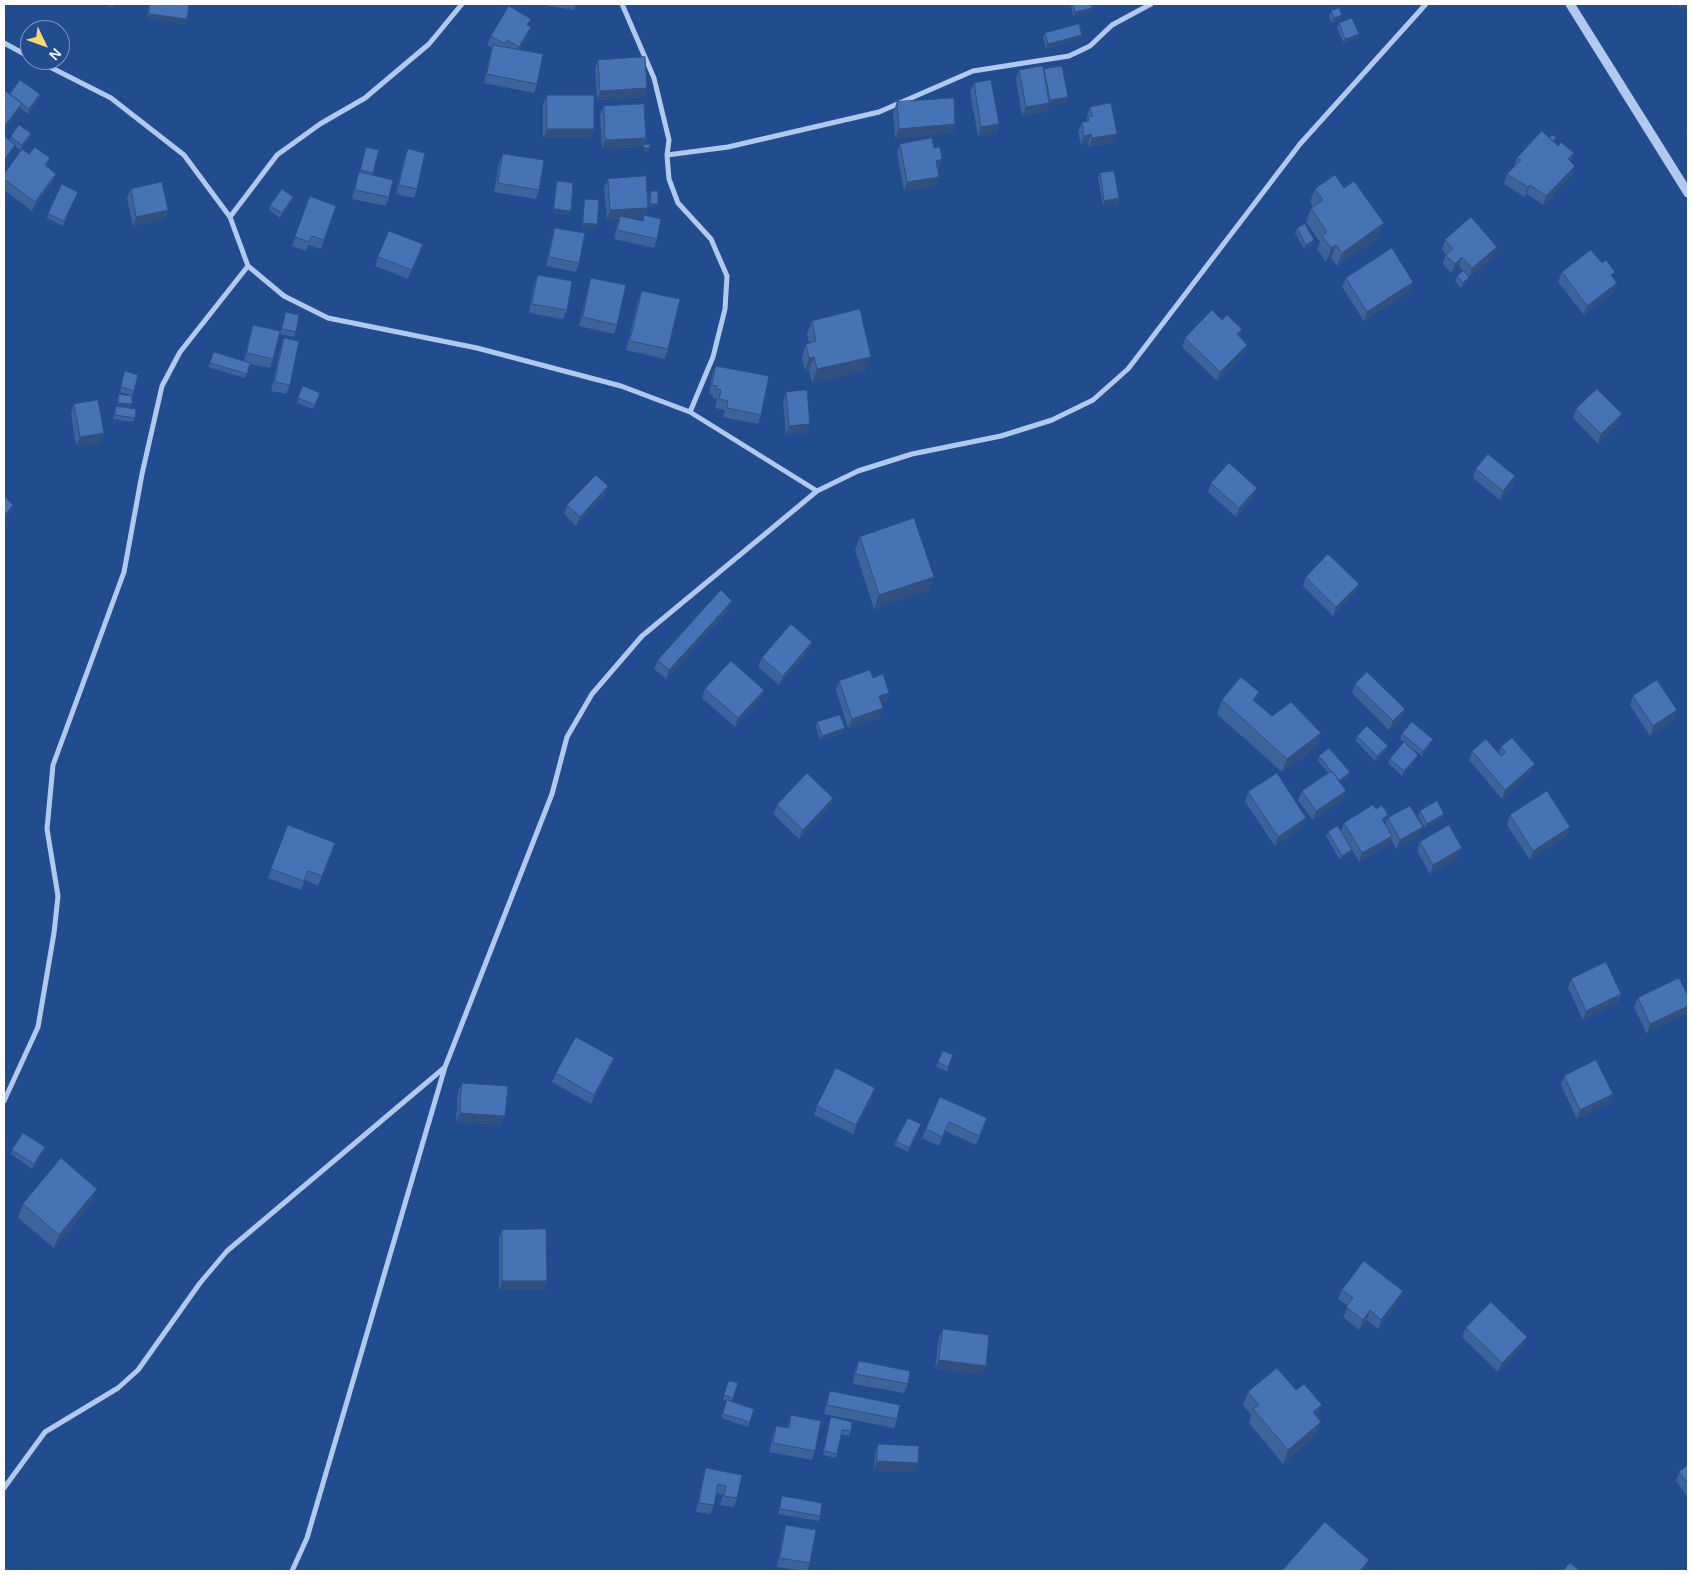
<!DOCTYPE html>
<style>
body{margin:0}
#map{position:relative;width:1692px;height:1575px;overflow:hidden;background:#214c90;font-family:Arial,sans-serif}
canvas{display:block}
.frame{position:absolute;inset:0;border:5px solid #fff;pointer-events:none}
.north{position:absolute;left:20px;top:20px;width:50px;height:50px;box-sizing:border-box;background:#214c90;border:1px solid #7a94bc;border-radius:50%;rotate:132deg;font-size:14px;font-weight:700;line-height:20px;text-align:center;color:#fff}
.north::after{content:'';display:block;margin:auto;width:18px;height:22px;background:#f9d873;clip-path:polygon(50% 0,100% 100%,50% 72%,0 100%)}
</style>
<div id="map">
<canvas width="1692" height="1575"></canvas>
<div class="frame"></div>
<div class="north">N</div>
</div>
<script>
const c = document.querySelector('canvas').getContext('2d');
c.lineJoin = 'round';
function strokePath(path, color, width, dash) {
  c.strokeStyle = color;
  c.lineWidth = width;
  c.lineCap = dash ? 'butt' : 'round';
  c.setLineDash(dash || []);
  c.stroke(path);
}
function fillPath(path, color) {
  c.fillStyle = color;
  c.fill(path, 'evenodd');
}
strokePath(new Path2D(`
 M622 4 654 78 669 140 667 155 669 179 678 203 711 239 727 276 725 309 713 357 690 412
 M4 43 30 57
 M36 60 111 98 184 155 230 217 248 266 284 296 328 318 477 348 621 386 690 412 817 491
 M667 155 728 147 879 112 973 71 1069 56 1090 46 1112 25 1151 4
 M230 217 277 155 320 124 365 98 429 44 462 4
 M4 1101 38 1027 54 933 58 896 47 829 53 765 124 572 142 474 162 386 180 352 248 266
 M4 1488 45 1432 118 1388 138 1370 200 1283 227 1251 444 1068
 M292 1571 307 1538 445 1067 552 794 567 737 592 694 642 636 817 491 858 471 912 454 1001 436 1052 420 1093 400 1128 369 1300 144 1426 4`), '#b1c9ec', 5);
strokePath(new Path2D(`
 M1570 4 1688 193`), '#b1c9ec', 9);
fillPath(new Path2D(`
 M108 4H115L112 7Z
 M149 4H183L187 19 185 24 147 18Z
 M538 4H576L574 10Z
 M1071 4H1091L1092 8 1091 13 1073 16Z
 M1331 11 1342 15 1340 20 1332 23 1329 16Z
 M1339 23 1357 38 1344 43 1337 28Z
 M528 26 531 27 528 36 520 50 537 84 534 93 484 83 490 54 492 48 487 45 491 36Z
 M1045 33 1080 39 1046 49 1043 38Z
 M598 60 647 88 644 97 597 100 595 69Z
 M1044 69 1068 97 1066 102 1048 105 1046 112 1022 116 1016 79 1019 70 1043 71Z
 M974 83 999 124 996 133 978 136 970 92Z
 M10 94H40L39 99 28 114 20 108 19 112Z
 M547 95 591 138H543V104Z
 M897 102 955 124 952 133 895 138 893 112Z
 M604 106 646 138 642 147 602 149 600 115Z
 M1090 107 1117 134 1113 143 1089 147 1088 143 1081 145 1078 132 1082 122 1087 121V116Z
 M1688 123V136L1686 131Z
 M31 133 29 138 20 150 15 146 12 154 9 141 11 137Z
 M1554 142 1558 146 1574 153 1571 162 1572 175 1543 205 1527 194 1525 197 1504 184 1507 174 1514 167 1517 158Z
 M900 144 934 148 942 159 939 169H938L936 186 904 191 897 153Z
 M366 147 373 173 372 175 389 197 386 206 352 199 356 181 359 172H360Z
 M408 149 417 189 414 198 396 194 404 158Z
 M29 154 50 158 47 167 56 174 52 183 32 211 4 190V174Z
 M503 154 539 190 536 199 494 192 499 163Z
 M1100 173 1119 198 1118 203 1103 206 1098 178Z
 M608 179 648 208 645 215 657 239 654 248 614 239 617 225 619 219H607L604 188ZM644 217 642 221 629 218Z
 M557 181 569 215 553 213 556 186Z
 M1344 188 1379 237 1337 266 1331 258 1326 262 1317 249 1320 242 1306 222 1311 208 1313 207 1310 202 1315 189Z
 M131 189 168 210 165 219 133 226 127 198Z
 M651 191 657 208H650L649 196Z
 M76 196 63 226 47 218 48 214Z
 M310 196 336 206 321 249 308 245 306 251 292 246Z
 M293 197 292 201 280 218 269 210 270 206Z
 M585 199 595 229 582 228 584 203Z
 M555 228 579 263 576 272 546 266 552 237Z
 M1297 228 1313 245 1304 249 1295 233Z
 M1445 240 1497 247 1494 256 1469 277 1467 282 1461 288 1455 281 1457 276 1463 271 1459 266 1451 273 1443 264 1446 254 1442 249Z
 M419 253 408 279 375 266 378 257Z
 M1562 272 1613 278 1614 292 1584 315 1558 282Z
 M538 275 567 310 563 319 529 313 534 284Z
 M591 278 617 325 614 334 579 326 588 287Z
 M1346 278 1410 291 1364 321 1342 287Z
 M642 291 668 349 665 359 626 350 638 300Z
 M286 312 296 332 294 337 280 334Z
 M1222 320 1242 329 1240 337 1247 345 1244 354 1217 381 1182 347 1185 338Z
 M812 321 866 370 812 383 809 370 805 371 802 357 806 344 809 343 807 334Z
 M253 325 273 359 270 368 250 364 245 378 208 367 214 352 244 361 250 334Z
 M284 338 290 385 286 394 271 391 281 347Z
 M716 366 761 415 758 424 723 417 725 410 715 408 717 399 713 398V395L709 394 712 375Z
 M125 371 134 391 132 396 120 392Z
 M303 386 320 393 313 409 297 403Z
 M786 392 807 433 786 435 783 402Z
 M119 394 130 408 135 418 133 422 113 419 115 410 117 406V399Z
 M74 404 104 433 100 443 76 446 71 413Z
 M1576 409 1619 423 1598 444 1573 418Z
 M1476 469 1515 476 1512 486 1500 500 1473 478Z
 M1211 483 1254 497 1236 517 1208 492Z
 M608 486 605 495 576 526 564 514 567 505Z
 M860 537 934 577 929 590 874 609 855 550Z
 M1306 577 1355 593 1333 616 1303 586Z
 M729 610 666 679 654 669 658 660Z
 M809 651 779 685 758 667 762 658Z
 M873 678 889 693 886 702 881 703 880 717 848 728 836 690 839 681Z
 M1355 684 1402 718 1389 730 1352 693Z
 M705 689 764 690 760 699 735 727 702 698Z
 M1633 696 1674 720 1650 736 1630 705Z
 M1222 700 1255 702 1272 716 1321 733 1316 747 1282 772 1217 714Z
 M817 722 843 733 820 740 816 727Z
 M1402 734 1431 744 1422 756 1400 739Z
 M1357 736 1388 746 1386 750 1375 761 1356 741Z
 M1501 747 1531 773 1502 799 1469 760 1472 751 1499 753Z
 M1418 755 1416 759 1402 776 1388 763 1390 759Z
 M1319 756 1348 777 1340 783 1346 791 1342 800 1313 820 1298 800 1302 791 1328 773 1318 761Z
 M1248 792 1306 818 1303 827 1275 846 1245 802Z
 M833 798 830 807 799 839 773 814 777 805Z
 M1376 809 1385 825 1388 818 1419 836 1396 849 1391 839 1388 845 1359 862 1352 850 1350 855 1340 860 1326 836 1328 832H1341L1344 823Z
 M1420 811 1444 814 1442 819 1425 828 1418 816Z
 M1510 815 1567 836 1530 860 1507 825Z
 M288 825 335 843 318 886 305 880 301 890 268 878Z
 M1420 842 1459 857 1430 874 1417 851Z
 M1679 978 1647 1034 1634 1007 1638 998Z
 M1571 979 1621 994 1618 1003 1583 1020 1568 988Z
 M943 1051 953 1055 947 1071 936 1067Z
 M611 1067 591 1104 552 1082 556 1073Z
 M1564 1076 1613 1094 1610 1103 1577 1119 1561 1085Z
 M462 1083 502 1125 456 1122 458 1092Z
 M872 1097 853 1134 814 1115 817 1106Z
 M940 1097 984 1127 976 1145 945 1131 939 1146 922 1138Z
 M919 1129 908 1152 894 1145 896 1141Z
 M45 1147 43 1152 32 1169 11 1154 12 1150Z
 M92 1202 54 1248 18 1218 23 1204Z
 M502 1230 547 1281 544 1290H499V1239Z
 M1342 1290 1403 1291 1400 1300 1378 1329 1367 1320 1359 1330 1343 1317 1348 1306 1338 1299Z
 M1466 1328 1527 1337 1523 1346 1498 1372 1462 1337Z
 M943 1329 982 1375 935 1369 939 1338Z
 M859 1361 908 1384 904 1393 853 1384 855 1370Z
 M729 1381 738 1383 732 1402 754 1409 748 1427 721 1418 727 1401 723 1400Z
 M1296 1390 1322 1405 1317 1418 1316 1435 1283 1464 1249 1423 1251 1415 1243 1405 1248 1392Z
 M830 1391 897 1419 894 1428 824 1414 827 1400Z
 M791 1415 815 1451 812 1460 769 1452 773 1435 776 1426 787 1428Z
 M831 1417 851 1431 849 1436 841 1434 836 1458 823 1455 829 1422Z
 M878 1444 914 1472 874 1471 875 1453Z
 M1688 1465V1498L1676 1481 1679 1472Z
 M706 1468 742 1475 737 1498 734 1507 720 1505 723 1495 716 1493 714 1505 710 1514 696 1512 703 1477Z
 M782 1496 820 1516 819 1521 778 1514Z
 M786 1525 810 1563 807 1571 777 1567 783 1534Z`), '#3c639c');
fillPath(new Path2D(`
 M1679 4H1688V8L1677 9Z
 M1092 8 1091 13 1073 16 1075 12Z
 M149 14 187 19 185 24 147 18Z
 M1342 15 1340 20 1332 23 1334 18Z
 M531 27 528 36 516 56 519 47Z
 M1359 34 1357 38 1344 43 1345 39Z
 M1082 35 1080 39 1046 49 1048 44Z
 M647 88 644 97 597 100 600 91Z
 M40 94 39 99 28 114 29 109Z
 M1068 97 1066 102 1048 105 1050 100Z
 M22 103 19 112 4 132V127Z
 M1049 103 1046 112 1022 116 1026 107Z
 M955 124 952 133 895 138 899 129Z
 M999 124 996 133 978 136 981 127Z
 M547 129H594L591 138H543Z
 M31 133 29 138 20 150 22 145Z
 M1091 134 1088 143 1081 145 1084 136Z
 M1117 134 1113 143 1089 147 1092 138Z
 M646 138 642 147 602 149 605 140Z
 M15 145 12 154 4 164V160Z
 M644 148H650L648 152 642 153Z
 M1574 153 1571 163 1568 159Z
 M50 158 47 167 45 165Z
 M942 159 939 169 933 170 936 161Z
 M1575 166 1572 175 1543 205 1546 196Z
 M56 174 52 183 32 211 35 202Z
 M939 177 936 186 904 191 907 182Z
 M1530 185 1527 194 1525 197 1528 187Z
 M293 197 292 201 280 218 282 213Z
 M1119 198 1118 203 1103 206 1104 201Z
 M651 204H658L657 208H650Z
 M648 208 644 217 607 219 610 210Z
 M554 209 571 211 569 215 553 213Z
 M168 210 165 219 133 226 136 217Z
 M583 223 597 224 595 229 582 228Z
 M1384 223 1379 237 1337 266 1342 253Z
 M1314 240 1313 245 1304 249 1306 245Z
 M1336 245 1331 258 1326 262 1331 248Z
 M1497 247 1494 256 1469 278 1472 268Z
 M1462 257 1459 266 1451 273 1455 264Z
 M1469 277 1467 282 1461 288 1463 283Z
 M1413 282 1410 291 1364 321 1367 312Z
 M1617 283 1614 292 1584 315 1587 306Z
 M1242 329 1239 338 1237 334Z
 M1247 345 1244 354 1217 381 1220 372Z
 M814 357 809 370 805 371 809 358Z
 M871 357 866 370 812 383 817 369Z
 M118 403 132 404 130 409 116 408Z
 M1622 414 1619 423 1598 444 1601 434Z
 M810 424 807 433 786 435 789 426Z
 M104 433 100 443 76 446 80 437Z
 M1515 476 1512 486 1500 500 1503 491Z
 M608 486 605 495 576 526 580 517Z
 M1257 488 1254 497 1236 517 1239 508Z
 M13 505 10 514 4 521V516Z
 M934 577 929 590 874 609 879 595Z
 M1359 584 1355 593 1333 616 1336 607Z
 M732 601 729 610 666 679 669 670Z
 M812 642 809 651 779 685 783 676Z
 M764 690 760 699 735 727 738 718Z
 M1259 692 1254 706 1253 700Z
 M889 693 886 702 876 705 879 696Z
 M883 708 880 717 848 728 852 719Z
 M1405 709 1402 718 1389 730 1393 721Z
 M1677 710 1674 720 1650 736 1653 726Z
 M845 728 843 733 820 740 822 736Z
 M1321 733 1316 747 1282 772 1287 759Z
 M1433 739 1431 744 1422 756 1423 751Z
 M1388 746 1386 750 1375 761 1377 756Z
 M1418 755 1416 759 1402 776 1404 771Z
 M1535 764 1531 773 1502 799 1505 790Z
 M1350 772 1348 777 1338 785 1339 781Z
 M1346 791 1342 800 1313 820 1316 811Z
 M833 798 830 807 799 839 803 830Z
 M1444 814 1442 819 1425 828 1427 824Z
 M1388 815 1385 824 1382 819Z
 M1306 818 1303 827 1275 846 1278 837Z
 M1423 827 1419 836 1396 849 1400 840Z
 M1570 827 1567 836 1530 860 1533 851Z
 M1392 836 1388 845 1359 862 1362 853Z
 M1462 848 1459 857 1430 874 1433 865Z
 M1352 850 1350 855 1340 860 1342 856Z
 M1621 994 1618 1003 1583 1020 1586 1011Z
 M1688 1006V1013L1647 1034 1650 1024Z
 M614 1058 611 1067 591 1104 594 1095Z
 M875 1088 872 1097 853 1134 856 1125Z
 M1613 1094 1610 1103 1577 1119 1580 1110Z
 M460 1113 505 1116 502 1125 456 1122Z
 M45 1147 43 1152 32 1169 34 1164Z
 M97 1189 92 1202 54 1248 59 1235Z
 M502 1281H547L544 1290H499Z
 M1403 1291 1400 1300 1378 1329 1381 1320Z
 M1370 1310 1367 1320 1359 1330 1363 1320Z
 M1527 1337 1523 1346 1498 1372 1502 1363Z
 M939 1360 986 1366 982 1375 935 1369Z
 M1322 1405 1317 1419 1313 1412Z
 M1321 1422 1316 1435 1283 1464 1288 1450Z
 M877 1461 918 1463 914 1472 874 1471Z
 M1369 1560 1365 1571H1360Z`), '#31507f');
const building = new Path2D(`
 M150 4H183L189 5 187 19 149 14Z
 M1074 4H1091L1092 8 1075 12Z
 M509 6 531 19 527 25 531 27 519 47 507 40 505 44 491 36Z
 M1339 8 1342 15 1334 18 1331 11Z
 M1352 18 1359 34 1345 39 1339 23Z
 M1079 24 1082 35 1048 44 1045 33Z
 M493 45 543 54 537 84 487 74Z
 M645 57 647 88 600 91 598 60Z
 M1043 66 1049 103 1026 107 1019 70Z
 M1062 66 1068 97 1050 100 1044 69Z
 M20 80 40 94 29 109 10 94Z
 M991 80 999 124 981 127 974 83Z
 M4 90 22 103 4 127Z
 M547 95H594V129H547Z
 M954 98 955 124 899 129 897 102Z
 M1111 103 1117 134 1092 138 1091 134 1084 136 1082 122 1089 121 1088 117 1092 116 1090 107Z
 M644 104 646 138 605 140 604 106Z
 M19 125 31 133 22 145 11 137Z
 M1542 131 1558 146 1561 142 1574 153 1568 159 1575 166 1546 196 1530 185 1528 187 1507 174 1521 160 1517 158Z
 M1553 135 1556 137 1553 141 1549 138Z
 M4 136 15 145 4 160Z
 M932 138 934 148 940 147 942 159 936 161 939 177 907 182 900 144Z
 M650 144V148H644L643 145Z
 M35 147 50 158 45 165 56 174 35 202 4 179V174L22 149 29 154Z
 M366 147 379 150 373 173 361 170Z
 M408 149 425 153 417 189 399 185Z
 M503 154 544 160 539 190 498 183Z
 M1114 171 1119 198 1104 201 1100 173Z
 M359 172 393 180 389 197 355 190Z
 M1335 175 1344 188 1354 181 1384 223 1342 253 1336 245 1331 248 1322 236 1327 232 1311 208 1323 200 1315 189Z
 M646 176 648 208 610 210 608 179Z
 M557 181 573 183 571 211 554 209Z
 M162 182 168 210 136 217 131 189Z
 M62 184 78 192 64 221 48 214Z
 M282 189 293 197 282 213 270 206Z
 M651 191H658V204H651Z
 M310 196 336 206 324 240 312 236 309 242 295 237Z
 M585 199 599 200 597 224 583 223Z
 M644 215 661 219 657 239 617 230 620 216 643 221Z
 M1471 217 1497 247 1472 268 1462 257 1455 264 1446 255 1453 249 1445 240Z
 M1305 224 1314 240 1306 245 1297 228Z
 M555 228 585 233 579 263 549 257Z
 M389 231 423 244 412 270 378 257Z
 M1392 248 1413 282 1367 312 1346 278Z
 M1591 250 1602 263 1606 260 1615 272 1611 275 1617 283 1587 306 1562 272Z
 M1464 271 1469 277 1463 283 1457 276Z
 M538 275 572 281 567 310 532 304Z
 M591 278 626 285 617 325 583 317Z
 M642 291 680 299 668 349 630 341Z
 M860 309 871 357 817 369 814 357 809 358 806 344 816 341 812 321Z
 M1212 310 1222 320 1227 315 1242 329 1237 334 1247 345 1220 372 1185 338Z
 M286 312 299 315 296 332 282 329Z
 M253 325 280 331 273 359 247 353Z
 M284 338 299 341 290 385 275 382Z
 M214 352 250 363 247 374 210 363Z
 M716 366 769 376 761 415 727 408 728 401 719 399 721 390 716 389 717 386 712 385Z
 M125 371 138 375 134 391 121 387Z
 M303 386 320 393 315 405 298 398Z
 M1597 389 1622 414 1601 434 1576 409Z
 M807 390 810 424 789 426 786 392Z
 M119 394 132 396V404L118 403Z
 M98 400 104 433 80 437 74 404Z
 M116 406 136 409 135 418 115 415Z
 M1488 454 1515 476 1503 491 1476 469Z
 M1229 463 1257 488 1239 508 1211 483Z
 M596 475 608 486 580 517 567 505Z
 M4 496 13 505 4 516Z
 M914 518 934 577 879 595 860 537Z
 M1328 554 1359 584 1336 607 1306 577Z
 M721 590 732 601 669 670 658 660Z
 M791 624 812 642 783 676 762 658Z
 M731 661 764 690 738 718 705 689Z
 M870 670 873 678 883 674 889 693 879 696 883 708 852 719 839 681Z
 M1367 672 1405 709 1393 721 1355 684Z
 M1241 677 1259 692 1253 700 1272 716 1291 702 1321 733 1287 759 1222 700Z
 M1657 680 1677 710 1653 726 1633 696Z
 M840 715 845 728 822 736 817 722Z
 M1412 722 1433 739 1423 751 1402 734Z
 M1367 726 1388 746 1377 756 1357 736Z
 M1512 738 1535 764 1505 790 1472 751 1486 739 1501 756 1506 752 1501 747Z
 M1404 742 1418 755 1404 771 1390 759Z
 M1329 748 1350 772 1339 781 1332 771H1331L1319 756Z
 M1332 771 1346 791 1316 811 1302 791Z
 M807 773 833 798 803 830 777 805Z
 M1277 773 1306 818 1278 837 1248 792Z
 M1547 791 1570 827 1533 851 1510 815Z
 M1437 801 1444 814 1427 824 1420 811Z
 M1373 805 1376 809 1382 805 1388 815 1382 819 1392 836 1362 853 1344 823Z
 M1410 806 1423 827 1400 840 1388 818Z
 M288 825 335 843 322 876 308 871 304 881 271 869Z
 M1449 825 1462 848 1433 865 1420 842Z
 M1338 826 1352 850 1342 856 1328 832Z
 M1606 962 1621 994 1586 1011 1571 979Z
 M1679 978 1688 996V1006L1650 1024 1638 998Z
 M576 1037 614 1058 594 1095 556 1073Z
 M943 1051 953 1055 948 1067 938 1062Z
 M1596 1060 1613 1094 1580 1110 1564 1076Z
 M836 1068 875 1088 856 1125 817 1106Z
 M462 1083 508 1086 505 1116 460 1113Z
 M940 1097 987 1118 979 1136 949 1122 942 1137 926 1129Z
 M908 1118 921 1124 909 1148 896 1141Z
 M23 1133 45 1147 34 1164 12 1150Z
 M61 1158 97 1189 59 1235 23 1204Z
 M546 1229 547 1281H502V1230Z
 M1364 1261 1403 1291 1381 1320 1370 1310 1363 1320 1346 1307 1353 1298 1342 1290Z
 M1491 1302 1527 1337 1502 1363 1466 1328Z
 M943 1329 989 1335 986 1366 939 1360Z
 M859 1361 910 1371 908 1384 856 1374Z
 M1277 1368 1296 1390 1304 1384 1322 1405 1313 1412 1321 1422 1288 1450 1253 1409 1259 1405 1248 1392Z
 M729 1381 738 1383 733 1398 724 1395Z
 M830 1391 900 1405 897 1419 827 1405Z
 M727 1400 754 1409 750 1422 723 1414Z
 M791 1415 821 1421 815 1451 773 1443 776 1426 789 1428Z
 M831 1417 852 1422 851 1431 842 1430 837 1454 824 1451Z
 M878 1444 919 1446 918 1463 877 1461Z
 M1688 1465V1484L1679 1472Z
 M706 1468 742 1475 737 1498 724 1496 726 1486 718 1484 714 1505 699 1503Z
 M782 1496 822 1503 820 1516 780 1509Z
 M1325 1522 1369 1560 1360 1571H1282Z
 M786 1525 816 1530 810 1563 780 1558Z
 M1570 1563 1580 1571H1563Z`);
fillPath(building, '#4673b5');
strokePath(building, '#31507f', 1);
</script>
